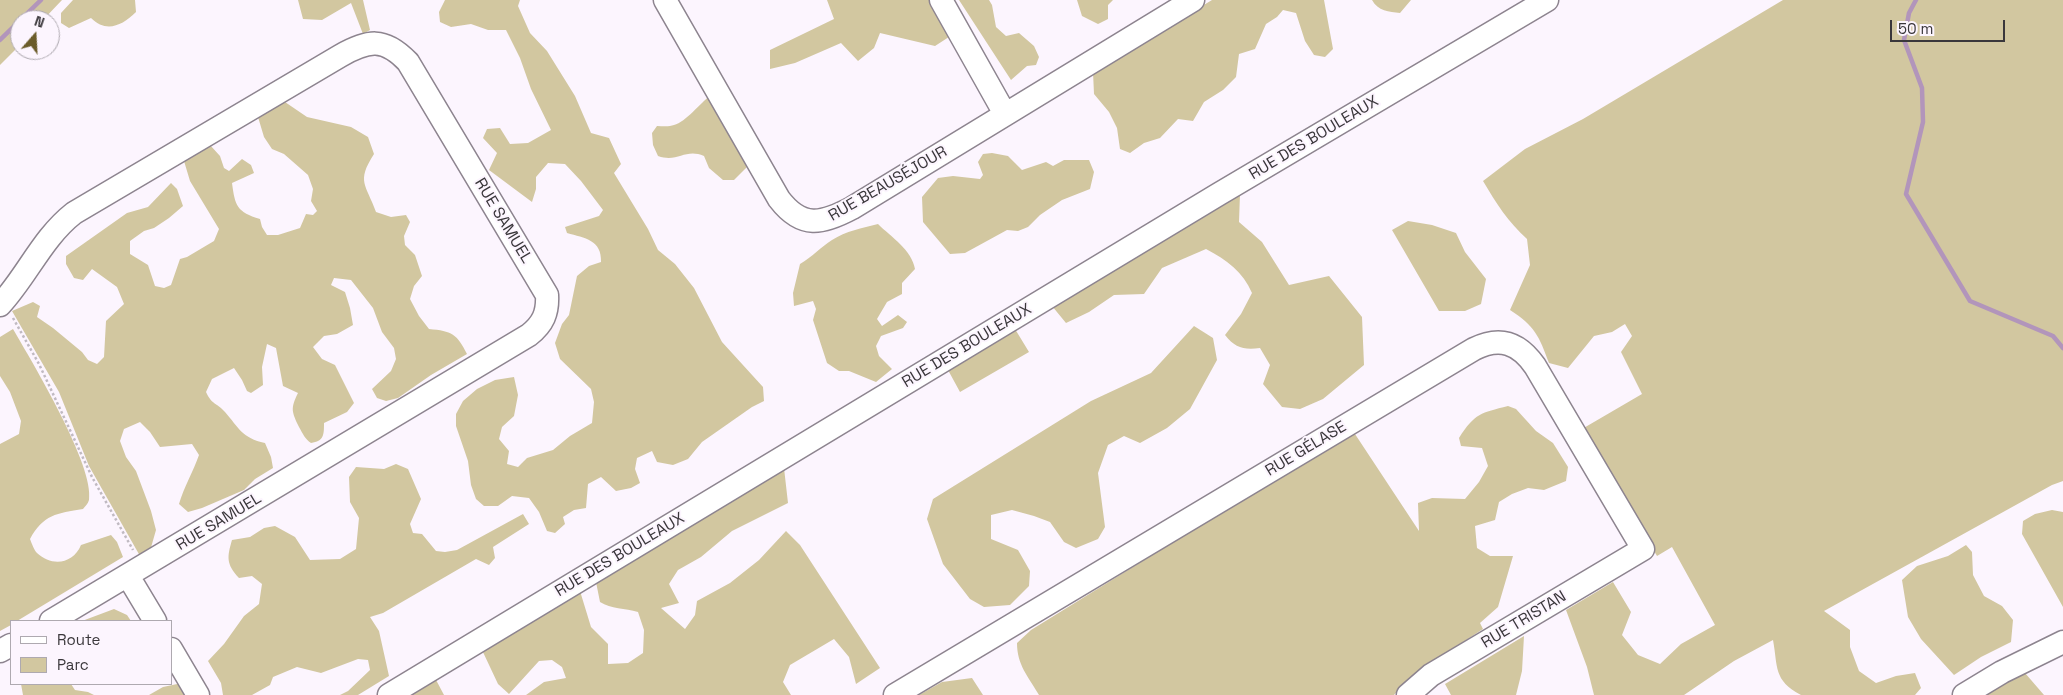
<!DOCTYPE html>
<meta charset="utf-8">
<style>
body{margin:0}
#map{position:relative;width:2063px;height:695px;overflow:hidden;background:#fcf5fe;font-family:"Space Grotesk",sans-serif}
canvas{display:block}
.legend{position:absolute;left:10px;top:620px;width:162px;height:65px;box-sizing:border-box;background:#fcf5fe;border:1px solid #aea9b0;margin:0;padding:6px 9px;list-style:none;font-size:15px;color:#3a373b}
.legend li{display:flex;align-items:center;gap:10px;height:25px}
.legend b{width:25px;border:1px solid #aea9b0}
.north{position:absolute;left:10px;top:10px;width:50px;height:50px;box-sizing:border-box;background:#fcf5fe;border:1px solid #aea9b0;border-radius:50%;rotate:19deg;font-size:14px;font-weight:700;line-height:20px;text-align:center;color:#3a373b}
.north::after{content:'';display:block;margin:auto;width:18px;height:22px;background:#6b5c2a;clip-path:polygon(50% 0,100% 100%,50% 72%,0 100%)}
.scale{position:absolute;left:1890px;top:20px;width:115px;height:22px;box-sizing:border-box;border:2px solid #3a373b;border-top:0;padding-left:6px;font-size:15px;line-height:18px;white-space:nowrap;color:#3a373b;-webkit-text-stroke:4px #fcf5fe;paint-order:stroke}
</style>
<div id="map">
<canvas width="2063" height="695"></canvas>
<ul class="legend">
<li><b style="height:6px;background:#fff"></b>Route</li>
<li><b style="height:14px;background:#d2c7a0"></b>Parc</li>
</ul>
<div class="north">N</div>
<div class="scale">50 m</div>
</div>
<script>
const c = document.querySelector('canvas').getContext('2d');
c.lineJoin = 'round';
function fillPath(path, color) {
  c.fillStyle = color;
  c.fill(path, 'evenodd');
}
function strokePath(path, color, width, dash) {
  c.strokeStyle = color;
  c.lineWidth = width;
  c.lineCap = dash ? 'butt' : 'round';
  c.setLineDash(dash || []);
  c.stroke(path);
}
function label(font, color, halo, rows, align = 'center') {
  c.font = font + ' "Space Grotesk",sans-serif';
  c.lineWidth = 4;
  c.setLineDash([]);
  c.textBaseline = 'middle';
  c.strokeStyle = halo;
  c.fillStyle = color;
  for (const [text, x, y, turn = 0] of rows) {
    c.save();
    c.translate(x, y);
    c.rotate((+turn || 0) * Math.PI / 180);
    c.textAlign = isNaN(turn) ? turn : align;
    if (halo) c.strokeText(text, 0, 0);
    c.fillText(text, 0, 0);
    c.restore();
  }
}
fillPath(new Path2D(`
 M0 0H62L43 20H20V45L0 65Z
 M73 0H135L136 12C122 26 106 33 91 18L69 28 61 23V13Z
 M298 0H363L370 30 363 34 351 3 322 20 303 19Z
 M445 0H520L518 6 530 33 547 51 575 96 591 133 609 138 621 164 614 173 648 229 658 250 675 264 694 288 722 342 763 387 764 401 752 407 702 442 688 459 673 465 657 462 652 451 637 458 635 469 640 483 631 488 616 491 601 477 588 484 586 508 574 510 563 517 565 524 555 533 547 531 539 512 529 498 512 496 498 506H484L476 499 471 485 468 461 456 426V414L463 401 477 389 495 380 514 377 518 395 514 416 502 427 499 439 509 451 507 464 518 467 527 458 553 450 570 436 592 423 594 402 591 389 560 359 555 343 562 324 569 315 577 276 589 266 601 262C602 240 585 238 567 233L565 227 599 216 603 210 581 181 565 164 548 163 536 177V189L532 202 489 170 497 153 483 138 487 129 500 128 510 144 528 143 551 130 531 89 520 58 506 30H488L471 24 451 27 440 22 439 12Z
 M827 0H932L952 35 935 46 880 33 874 48 858 61 841 43 795 63 770 69V50L834 19Z
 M959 0H989L992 5 996 27 1006 36 1019 33 1034 46 1039 57 1036 65 1027 66 1011 80Z
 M1077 0H1113L1108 5V19L1098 24 1082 16Z
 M1212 0H1324L1333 49 1325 57 1314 55 1305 41 1296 13 1283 10 1277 17 1266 24 1255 49 1239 54 1236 77 1223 90 1204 102 1193 121 1178 119 1160 138 1144 143 1130 153 1120 149 1117 128 1109 112 1094 94 1093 72Z
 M1372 0H1411L1400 13C1389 12 1378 11 1372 0Z
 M1783 0H2063V481L2052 485 1824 611 1850 630V647L1859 671 1876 683 1896 676 1915 673 1921 688 1915 695H1801C1773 680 1778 667 1773 640L1734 661 1684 695H1594L1587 667 1566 610 1613 582 1631 612 1622 635 1638 655 1660 664 1681 644 1715 625 1672 547 1657 556 1582 429 1642 394 1621 352 1632 336 1625 324 1612 332 1594 336 1568 368 1549 363C1539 336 1535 326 1510 310L1530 265 1527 239C1508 222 1496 203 1483 181L1525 149 1583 119Z
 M711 95 750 164 734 180H723L709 168 704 156C685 148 678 163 658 156L653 145 652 133 657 126C662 126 669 127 674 125 686 122 700 103 711 95Z
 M285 102 307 117 351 127 368 137 374 154C356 182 366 184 376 212L391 217 406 215 410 222 404 236 405 245 415 255 422 276 414 286 410 299 419 316 429 329C452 331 457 334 467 354L431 375 398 398 386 401 377 398 372 389 391 371 396 359 394 348 382 332 373 308 351 280 334 278 331 285 345 292 350 308 353 325 337 334 324 336 313 347 322 359 335 365 354 403 347 412 324 423C324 435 324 441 311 443 305 439 303 434 299 427 292 412 290 409 298 393L283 386 276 348 267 344 262 367 263 385 251 393 247 391 242 380 234 368 212 379 206 392C212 405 216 402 225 412 239 428 242 438 265 443L271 457 273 468 255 479 244 490 202 508 188 512 179 504C184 487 193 472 199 455L192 444 160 447 150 432 140 422 124 429 120 441 126 457 136 471 151 511 156 530 150 551 140 556 89 466 59 392 12 311 33 302 40 306 37 317 53 328 82 352 88 360 97 364 104 357 106 321 124 304 117 287 92 269 83 280 74 278 66 264V256L127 213 148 207 171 183 177 189 183 206 169 218 154 228 144 231 130 241V254L148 265 155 286 164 288 171 285 180 259 187 257 214 241 219 229 190 181 184 161 210 145 220 156 224 168 229 171 242 159 251 165 254 173 232 183C235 206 237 212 260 219L262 227 267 235H278L300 228 306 214 313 215 317 211 311 201 313 189 308 175 284 154 272 149 264 137 258 117Z
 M992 153 1008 156 1022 170 1046 162 1053 166 1064 160H1089L1094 172 1090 189 1062 200 1040 215 1028 227 1018 231 1007 230 965 253 950 254 923 222 922 197 938 178 953 176 980 179 983 175 978 162 983 154Z
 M1240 194 1239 222 1262 242 1289 285 1329 276 1362 317 1364 365 1323 399 1300 409 1282 407 1263 384 1270 365 1260 348C1244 350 1235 348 1225 335L1241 314 1252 293C1243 272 1227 260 1206 249L1162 268 1144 294 1114 295 1089 312 1066 323 1052 306Z
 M1408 221 1432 225 1456 233 1465 252 1486 279 1481 304 1465 311H1439L1392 230Z
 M878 224C891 237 912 250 915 269L902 283V294L887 302 877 319 882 326 898 315 907 322 903 328 881 336 876 346 879 356 892 369 876 382 849 371H839L827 363 813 320 816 309 813 301 794 306 793 293 800 264C812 257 821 247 832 240 846 231 862 228 878 224Z
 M1194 326 1213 338 1217 360 1190 409 1167 428 1140 443 1124 436 1108 445 1098 473 1105 527 1098 539 1076 548 1064 542 1050 522 1034 516 1012 510 991 515V539L1018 550 1030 571 1029 586 1010 605 984 607 970 599 943 564 927 519 933 499 1091 401 1151 373Z
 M13 329C32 362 95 466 89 500 88 504 85 506 83 509 57 513 43 515 30 539 32 544 34 550 37 553 52 567 73 564 81 545L111 535 117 542 123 557 17 621H11V625L0 631V444L19 434 21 421 10 392 0 376V337Z
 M1015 329 1029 352 960 392 948 370Z
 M1508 406 1516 409 1536 431 1553 443 1568 467 1566 481 1544 490 1528 488 1512 494 1499 502 1495 520 1475 526 1477 548 1490 556H1513L1498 607 1480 623 1483 629 1414 674 1394 695H1039C1028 676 1017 665 1017 643L1031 630 1353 431 1419 531 1418 503 1432 498 1465 499 1479 482 1488 466 1482 448 1461 446 1459 438C1475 413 1481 413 1508 406Z
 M396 464 408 469 421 499 410 524 413 533 422 534 436 551 445 552 457 550 523 514 529 524 493 547 495 558 489 565 476 559 383 613 370 617 379 631 389 676 358 695H340L348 691 370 670 368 660 358 659 321 673 297 667 273 677 270 685 252 695H223L221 683 208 661 224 644 244 616 259 604 262 584 252 576 239 578C226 564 227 557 232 540L250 537 264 528 275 526 295 537 310 560 340 559 356 549 359 518 350 502 349 477 356 467 384 469Z
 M784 468 788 503 732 531 701 557 678 570 669 584 679 603 661 608 685 629 695 615 697 601 730 583 759 560 786 531 800 545 880 668 856 684 849 657 834 639 790 665 783 682 791 695H526L544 682 566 678 562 667 552 660 539 661 509 694 498 684 482 650 580 591 591 627 608 644V664L628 663 643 653 644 630 638 612C625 608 611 609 600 602L596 582Z
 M2052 510 2063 512V607L2022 534 2023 521 2035 514Z
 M1966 545 1972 552 1973 575 1984 596 2002 606 2013 620 2011 642 1981 657 1954 675 1921 639 1908 617 1902 580 1917 566 1948 556Z
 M114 609 127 615 131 621H82Z
 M1524 636 1522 671 1516 695H1451L1445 684Z
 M2025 673 2044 695H1984Z
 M435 678 444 695H407Z
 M972 678 983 695H919L942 682Z
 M182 683 189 695H149L163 687Z
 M21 684H71L75 690 88 692 94 695H23Z`), '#d2c7a0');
strokePath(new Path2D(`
 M1916 0 1909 13 1904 40 1922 88 1923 122 1906 194 1970 301 2053 336 2063 348
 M0 40 41 0`), '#b295bb', 4.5);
const minor = new Path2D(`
 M665 0 779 199C802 229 822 224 852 208L1193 0
 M941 0 1005 114
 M0 305C27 276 42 238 74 213L340 56C368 40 384 37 408 62L547 295C548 313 543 324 529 335L51 621
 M128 576 155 621
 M171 649 198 695
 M0 651 11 645
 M389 695 1219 194 1547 0
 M895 695 1474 349C1500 336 1519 343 1535 366L1643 549 1431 675 1408 695
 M1964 695 2002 672 2063 642`);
strokePath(minor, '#8d848f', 25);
strokePath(new Path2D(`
 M13 318 39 364 92 477 133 550`), '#c0bac2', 2.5, [2.5, 2.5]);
strokePath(minor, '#fff', 22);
label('16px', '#3a373b', '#fcf5fe', [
 ["RUE DES BOULEAUX",1314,138,-31],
 ["RUE BEAUSÉJOUR",888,184,-30],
 ["RUE SAMUEL",503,221,59],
 ["RUE DES BOULEAUX",967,346,-31],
 ["RUE GÉLASE",1306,449,-31],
 ["RUE SAMUEL",219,522,-31],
 ["RUE DES BOULEAUX",620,555,-31],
 ["RUE TRISTAN",1524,620,-31]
]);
</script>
